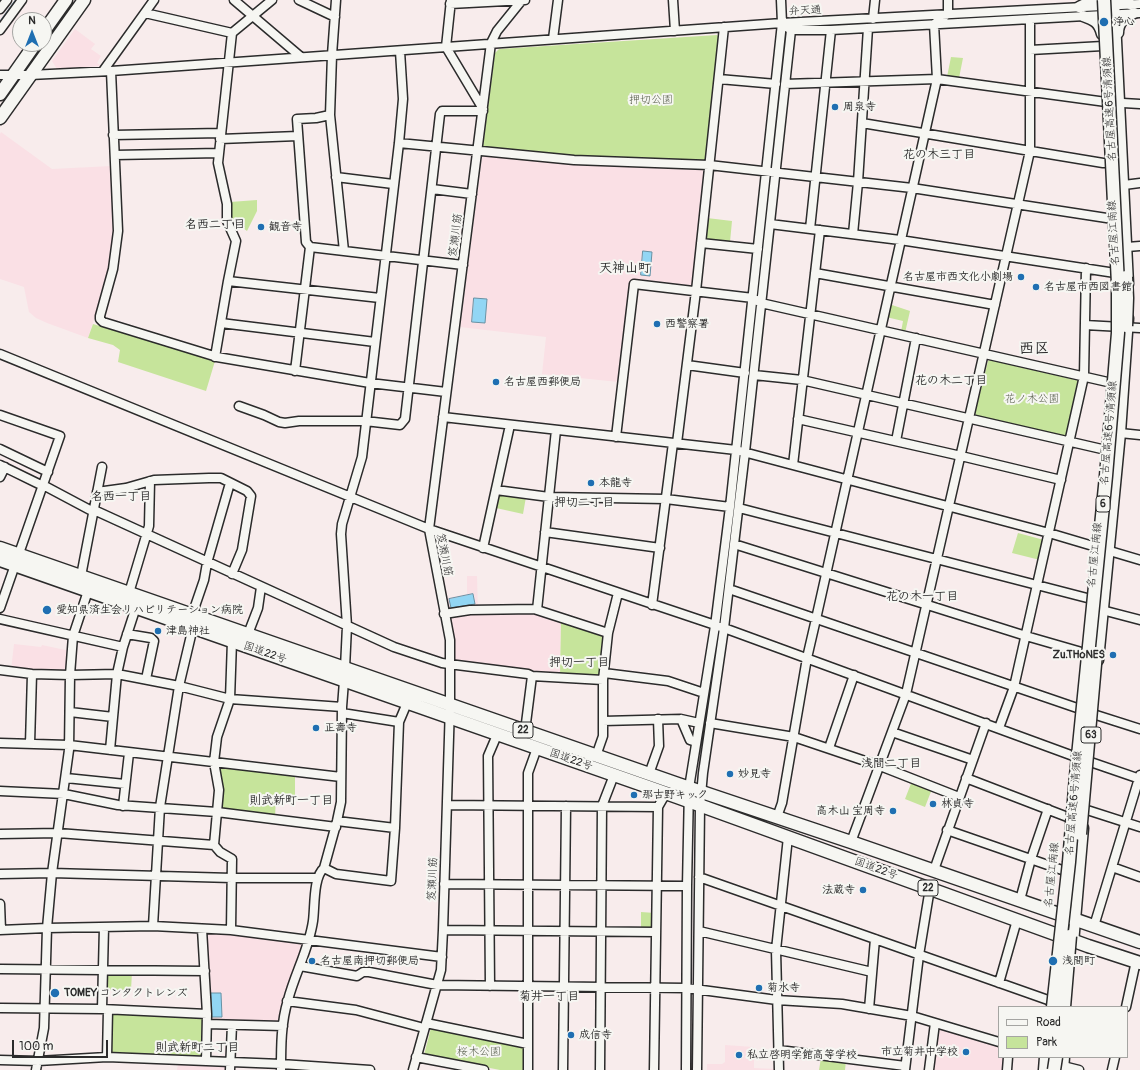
<!DOCTYPE html>
<meta charset="utf-8">
<style>
body{margin:0}
#map{position:relative;width:1140px;height:1070px;overflow:hidden;background:#f8ecec;font-family:Pangolin,sans-serif}
canvas{display:block}
.legend{position:absolute;left:998px;top:1006px;width:130px;height:52px;box-sizing:border-box;background:#f6f6f2;border:1px solid #a5a5a2;margin:0;padding:5px 7px;list-style:none;font-size:12px;color:#2b2b2b}
.legend li{display:flex;align-items:center;gap:8px;height:20px}
.legend b{width:20px;border:1px solid #a5a5a2}
.north{position:absolute;left:12px;top:12px;width:40px;height:40px;box-sizing:border-box;background:#f6f6f2;border:1px solid #a5a5a2;border-radius:50%;rotate:0deg;font-size:11px;font-weight:700;line-height:16px;text-align:center;color:#2b2b2b}
.north::after{content:'';display:block;margin:auto;width:14px;height:18px;background:#1f6fb2;clip-path:polygon(50% 0,100% 100%,50% 72%,0 100%)}
.scale{position:absolute;left:12px;top:1040px;width:96px;height:18px;box-sizing:border-box;border:2px solid #2b2b2b;border-top:0;padding-left:5px;font-size:12px;line-height:14px;white-space:nowrap;color:#2b2b2b;-webkit-text-stroke:3px #f6f6f2;paint-order:stroke}
</style>
<div id="map">
<canvas width="1140" height="1070"></canvas>
<ul class="legend">
<li><b style="height:5px;background:#f6f6f2"></b>Road</li>
<li><b style="height:11px;background:#c6e49b"></b>Park</li>
</ul>
<div class="north">N</div>
<div class="scale">100 m</div>
</div>
<script>
const c = document.querySelector('canvas').getContext('2d');
c.lineJoin = 'round';
function fillPath(path, color) {
  c.fillStyle = color;
  c.fill(path, 'evenodd');
}
function strokePath(path, color, width, dash) {
  c.strokeStyle = color;
  c.lineWidth = width;
  c.lineCap = dash ? 'butt' : 'round';
  c.setLineDash(dash || []);
  c.stroke(path);
}
function label(font, color, halo, rows, align = 'center') {
  c.font = font + ' Pangolin,"Klee One",sans-serif';
  c.lineWidth = 4;
  c.setLineDash([]);
  c.textBaseline = 'middle';
  c.strokeStyle = halo;
  c.fillStyle = color;
  for (const [text, x, y, turn = 0] of rows) {
    c.save();
    c.translate(x, y);
    c.rotate((+turn || 0) * Math.PI / 180);
    c.textAlign = isNaN(turn) ? turn : align;
    if (halo) c.strokeText(text, 0, 0);
    c.fillText(text, 0, 0);
    c.restore();
  }
}
fillPath(new Path2D(`
 M75 29 95 44 91 49 101 56 97 63 102 66 57 69 52 61Z
 M1 132 52 169 111 166 114 231 112 255 107 279 88 338 47 323 36 318 29 312 24 287 0 279V134Z
 M484 156 569 163 702 169 704 172 692 285 689 286 632 279 618 382 542 374 546 337 460 327 482 158Z
 M467 576H477L478 613 535 612 561 621 560 676 455 663V639L447 598 467 594Z
 M14 644 41 647 42 645 70 651 67 673 11 670Z
 M209 931 303 942 305 944 281 1021 278 1024 213 1021 209 1018 205 933Z
 M938 1028 999 1046V1057H1007L1005 1070H931Z
 M725 1045 754 1047V1068L776 1069V1070H707V1064H722L725 1062Z
 M178 1064 226 1067V1070H177Z`), '#fae0e5');
fillPath(new Path2D(`
 M717 35 719 37 705 160 703 162 574 157 485 148 483 146 495 53 499 49Z
 M951 57 963 58 959 78 947 77Z
 M257 200V211L247 231 230 218V202Z
 M707 218 732 221 730 242 707 239 705 236Z
 M889 304 910 311 905 333 901 332 903 321 886 317Z
 M93 324 215 361 206 391 118 362 120 350 113 345 88 338Z
 M989 360 1080 381 1066 437 977 416 975 413 988 361Z
 M502 493 526 497 523 514 496 508 499 495Z
 M1018 533 1044 540 1040 560 1012 553Z
 M561 621 603 635 605 637 600 674 598 678 560 676Z
 M221 768 295 776V797H276L275 817 221 810 217 772Z
 M912 781 932 789 925 807 905 799Z
 M641 912 655 913V928L641 930Z
 M132 972 131 990H104L105 974Z
 M113 1013 200 1017 204 1020 202 1054 201 1056 113 1053 110 1050 111 1015Z
 M431 1028 524 1046 526 1049V1070H500L424 1055Z
 M821 1058 846 1061 845 1070H819Z`), '#c6e49b');
const water = new Path2D(`
 M643 251 652 252 650 276 641 275Z
 M474 298 487 299 485 323 472 322Z
 M473 594 475 604 451 608 449 599Z
 M211 993H221L222 1017H212Z`);
fillPath(water, '#92d6f4');
strokePath(water, '#6992a4', 1);
strokePath(new Path2D(`
 M0 22 16 0`), '#6992a4', 2);
const minor = new Path2D(`
 M234 0 301 57
 M299 0 335 17
 M336 0 332 55 330 115 344 251
 M451 0 446 47 483 109
 M673 0 675 31
 M450 4 525 0
 M0 9 7 0
 M145 13 232 33
 M873 19 875 0
 M788 28 791 30H831L1140 13
 M0 30 22 0
 M553 39 558 0
 M1030 50 1103 46
 M103 71 154 0
 M111 71 118 231 113 269 100 316V319L103 322 217 357 370 383 446 392
 M0 75H30L111 71 782 23 1140 4
 M719 79 776 84
 M785 84 937 79 1106 102 1140 104
 M330 115 316 118 297 119 306 242 310 247 463 265
 M862 123 1103 163H1110
 M113 135 221 133
 M220 139 298 136
 M399 143 574 160 709 165 912 188 1113 219
 M115 155 219 153
 M336 177 393 184
 M1124 185 1140 183
 M432 189 472 194
 M770 224 900 240 1115 273
 M810 229 831 30
 M853 234 858 182 868 28
 M701 243 758 249
 M1127 247 1140 246
 M815 273 995 305
 M228 281 380 298
 M221 323 375 342
 M1085 325 1140 328
 M0 354 429 529 724 628 1076 757 1140 779
 M215 357 228 281 236 241 227 221V204L218 163 232 33 272 0
 M687 365 745 373
 M295 371 310 247
 M754 375 802 380 1106 450
 M239 406 264 415 279 422 285 423 299 421H365L400 425 405 419 440 114 442 111H483
 M0 415 60 436 0 608
 M443 417 736 450 1049 533 1140 560
 M798 419 961 456 1061 480
 M1120 433 1140 435
 M616 437 634 284 753 298 761 303 1112 383
 M896 441 916 338
 M677 443 696 291 724 27
 M0 449 48 472
 M0 465 43 486
 M793 465 820 230
 M0 477 5 467
 M43 485 90 510H94L394 647 442 663 449 664 528 674 532 676 603 680
 M496 490 549 497 666 499 730 507
 M97 492 126 488 154 480 209 478H221L247 491 251 496 242 550 232 574
 M739 508 1091 599
 M545 532 660 548
 M734 544 1026 636 1085 653
 M483 548 510 425
 M81 576 102 467
 M729 589 1080 709
 M129 593 149 526 150 481
 M652 605 673 443
 M537 610 556 430
 M1102 610 1140 620
 M444 614 470 610 534 609 608 633
 M0 619 123 647
 M127 634 151 638 154 641 146 679
 M248 634 258 608 261 587
 M345 668 347 626 341 534 342 524 362 457 399 143 403 99 400 51
 M0 670 32 674 70 675 117 674 179 686 230 699 342 707
 M604 673 668 681 704 693
 M70 712 113 717
 M1093 714 1140 729
 M681 719 690 740 696 742
 M603 721 681 719 699 723
 M399 722 407 703
 M710 723 794 737 880 766 959 797
 M999 728 1014 687 1084 376 1086 268
 M525 731 532 676
 M892 732 973 760
 M0 743 69 745 341 777
 M30 744 32 674
 M829 748 854 675
 M110 750 117 674 123 647 136 607
 M596 756 603 736V680L608 633 618 593
 M649 774 659 746 658 719
 M66 778 125 784
 M966 778 1070 818
 M0 791 64 794 118 805 217 812 336 827
 M447 805 658 807
 M123 806 129 753
 M1084 809 1140 827
 M777 817 782 803 807 658 816 619 937 79 934 24 948 14V0
 M337 821 395 828
 M947 830 1065 871
 M0 834 58 833 214 845
 M851 842 906 694 1030 151V19
 M1112 867 1140 877
 M324 868 336 874 391 881 395 828 399 722 342 713
 M934 870 986 723
 M0 874 52 873 232 878H318
 M699 877 1048 1000
 M444 884 687 886
 M1020 900 1031 859 1048 809
 M0 904 1 930
 M153 926 160 807 179 686 193 627 192 615 204 580 207 563 230 483
 M1094 926 1140 775
 M202 929 207 1014 206 1061
 M0 930 47 928 153 926 231 930 442 957
 M231 930 232 859 220 852 214 845 219 790 214 762 217 737 230 699 232 641
 M443 930 656 932
 M699 931 872 972
 M300 966 357 976 363 972H369L437 985 687 988 777 1000 842 1004 912 1016 999 1042
 M0 969 205 971
 M999 983 1017 920
 M490 986 488 756 497 735
 M287 1001 356 1010 424 1028
 M1126 1007 1136 961
 M0 1008 102 1009 207 1014
 M102 1009 104 927
 M869 1009 875 939
 M426 1023 528 1044
 M207 1024 283 1026
 M779 1050 905 1066
 M107 1057 108 1010
 M416 1057 484 1070
 M0 1060 38 1061 107 1057 281 1064 370 1070
 M1059 1064 1063 1066 1079 1070
 M36 1070 44 1028 47 928 52 873 69 750 70 675 73 636 88 591
 M230 1070 232 1025
 M281 1070C281 1047 281 1022 288 1000 295 973 309 949 313 921 315 907 313 877 324 868L337 821 341 802 342 707 344 681
 M413 1070 441 970 443 930 450 705V640L429 529 491 43 497 31 522 0
 M528 1070V773L537 748
 M563 1070 566 806
 M600 1070 602 806 614 775
 M654 1070 658 807 666 793
 M686 1070 687 886 689 788 715 626 730 507 782 23 781 0
 M697 1070 700 806 703 773 724 628 745 452 791 30
 M779 1070 776 950 788 837
 M905 1070 919 955 930 888
 M929 1070 935 1023
 M1007 1070 1008 1057
 M1112 1070 1115 1057`);
const major = new Path2D(`
 M1114 0 1128 284
 M1123 0 1130 4
 M1079 7 1093 0
 M1083 16C1094 20 1099 22 1102 34
 M1118 33C1118 22 1125 17 1134 13
 M1098 660 1120 433 1128 318
 M1073 943 1083 828
 M1063 1070 1064 1057`);
const highway = new Path2D(`
 M44 31 66 0
 M0 94 35 44
 M0 118 84 0
 M0 548 678 784 851 842 1140 942
 M0 560 677 797 1088 946 1140 963
 M1045 1070 1046 1057`);
strokePath(minor, '#2b2b2b', 11);
strokePath(major, '#2b2b2b', 13);
strokePath(highway, '#2b2b2b', 15);
strokePath(minor, '#f6f6f2', 8);
strokePath(major, '#f6f6f2', 10);
strokePath(highway, '#f6f6f2', 12);
const highwayBridge = new Path2D(`
 M1126 326 1127 298 1126 277
 M1080 834 1096 653
 M1053 1007 1069 862 1076 776 1106 476 1118 333V284L1104 0
 M1064 1007 1070 936
 M1054 1070 1056 1057`);
strokePath(highwayBridge, '#2b2b2b', 15, []);
strokePath(highwayBridge, '#f6f6f2', 12);
for (const [x, y, r, color] of [
 [1104,22,5,"#1f6fb2"],
 [835,107,4,"#1f6fb2"],
 [261,227,4,"#1f6fb2"],
 [1021,277,4,"#1f6fb2"],
 [1036,287,4,"#1f6fb2"],
 [657,324,4,"#1f6fb2"],
 [496,382,4,"#1f6fb2"],
 [591,483,4,"#1f6fb2"],
 [47,610,5,"#1f6fb2"],
 [158,631,4,"#1f6fb2"],
 [1113,655,4,"#1f6fb2"],
 [316,728,4,"#1f6fb2"],
 [730,774,4,"#1f6fb2"],
 [634,795,4,"#1f6fb2"],
 [933,804,4,"#1f6fb2"],
 [893,811,4,"#1f6fb2"],
 [863,890,4,"#1f6fb2"],
 [312,961,4,"#1f6fb2"],
 [1053,961,5,"#1f6fb2"],
 [759,988,4,"#1f6fb2"],
 [55,993,5,"#1f6fb2"],
 [571,1035,4,"#1f6fb2"],
 [966,1052,4,"#1f6fb2"],
 [739,1055,4,"#1f6fb2"]
]) {
  const dot = new Path2D();
  dot.arc(x, y, r, 0, 2 * Math.PI);
  c.fillStyle = color;
  c.fill(dot);
  strokePath(dot, '#f6f6f2', 1.5);
}
for (const [x, y, w] of [
 [1103,504,14],
 [523,730,20],
 [1091,735,20],
 [928,888,20]
]) {
  const box = new Path2D();
  box.roundRect(x - w / 2, y - 8, w, 16, 3);
  c.fillStyle = '#f6f6f2';
  c.fill(box);
  strokePath(box, '#2b2b2b', 1);
}
label('bold 10px', '#2b2b2b', null, [
 ["6",1103,504],
 ["22",523,730],
 ["63",1091,735],
 ["22",928,888]
]);
label('11px', '#2b2b2b', '#f6f6f2', [
 ["弁天通",805,11,-3],
 ["名古屋高速6号清須線",1110,109,-93],
 ["名古屋江南線",1114,233,-93],
 ["笈瀬川筋",456,235,-83],
 ["名古屋高速6号清須線",1109,433,-85],
 ["笈瀬川筋",444,555,79],
 ["名古屋江南線",1095,555,-84],
 ["国道22号",265,653,19],
 ["国道22号",571,760,19],
 ["名古屋高速6号清須線",1074,803,-85],
 ["国道22号",876,869,20],
 ["名古屋江南線",1052,875,-84],
 ["笈瀬川筋",433,879,-88]
]);
label('bold 11px', '#2b2b2b', '#f6f6f2', [
 ["浄心",1113,22],
 ["周泉寺",843,107],
 ["観音寺",269,227],
 ["名古屋市西文化小劇場",1013,277,"right"],
 ["名古屋市西図書館",1044,287],
 ["西警察署",665,324],
 ["名古屋西郵便局",504,382],
 ["本龍寺",599,483],
 ["愛知県済生会リハビリテーション病院",56,610],
 ["津島神社",166,631],
 ["Zu.THoNES",1105,655,"right"],
 ["正壽寺",324,728],
 ["妙見寺",738,774],
 ["那古野キック",642,795],
 ["林貞寺",941,804],
 ["高木山 宝周寺",885,811,"right"],
 ["法蔵寺",855,890,"right"],
 ["名古屋南押切郵便局",320,961],
 ["浅間町",1062,961],
 ["菊水寺",767,988],
 ["TOMEY コンタクトレンズ",64,993],
 ["成信寺",579,1035],
 ["市立菊井中学校",958,1052,"right"],
 ["私立啓明学館高等学校",747,1055]
], 'left');
label('11px', '#525947', '#f6f6f2', [
 ["押切公園",651,100],
 ["花ノ木公園",1032,399],
 ["桜木公園",479,1052]
]);
label('bold 12px', '#2b2b2b', '#f6f6f2', [
 ["花の木三丁目",939,155],
 ["名西二丁目",215,225],
 ["花の木二丁目",951,381],
 ["名西一丁目",121,497],
 ["押切二丁目",584,503],
 ["花の木一丁目",922,597],
 ["押切一丁目",579,663],
 ["浅間二丁目",891,764],
 ["則武新町一丁目",291,801],
 ["菊井一丁目",549,997],
 ["則武新町二丁目",197,1048]
]);
label('bold 13px', '#2b2b2b', '#f6f6f2', [
 ["天神山町",625,269]
]);
label('bold 15px', '#2b2b2b', '#f6f6f2', [
 ["西区",1034,349]
]);
</script>
